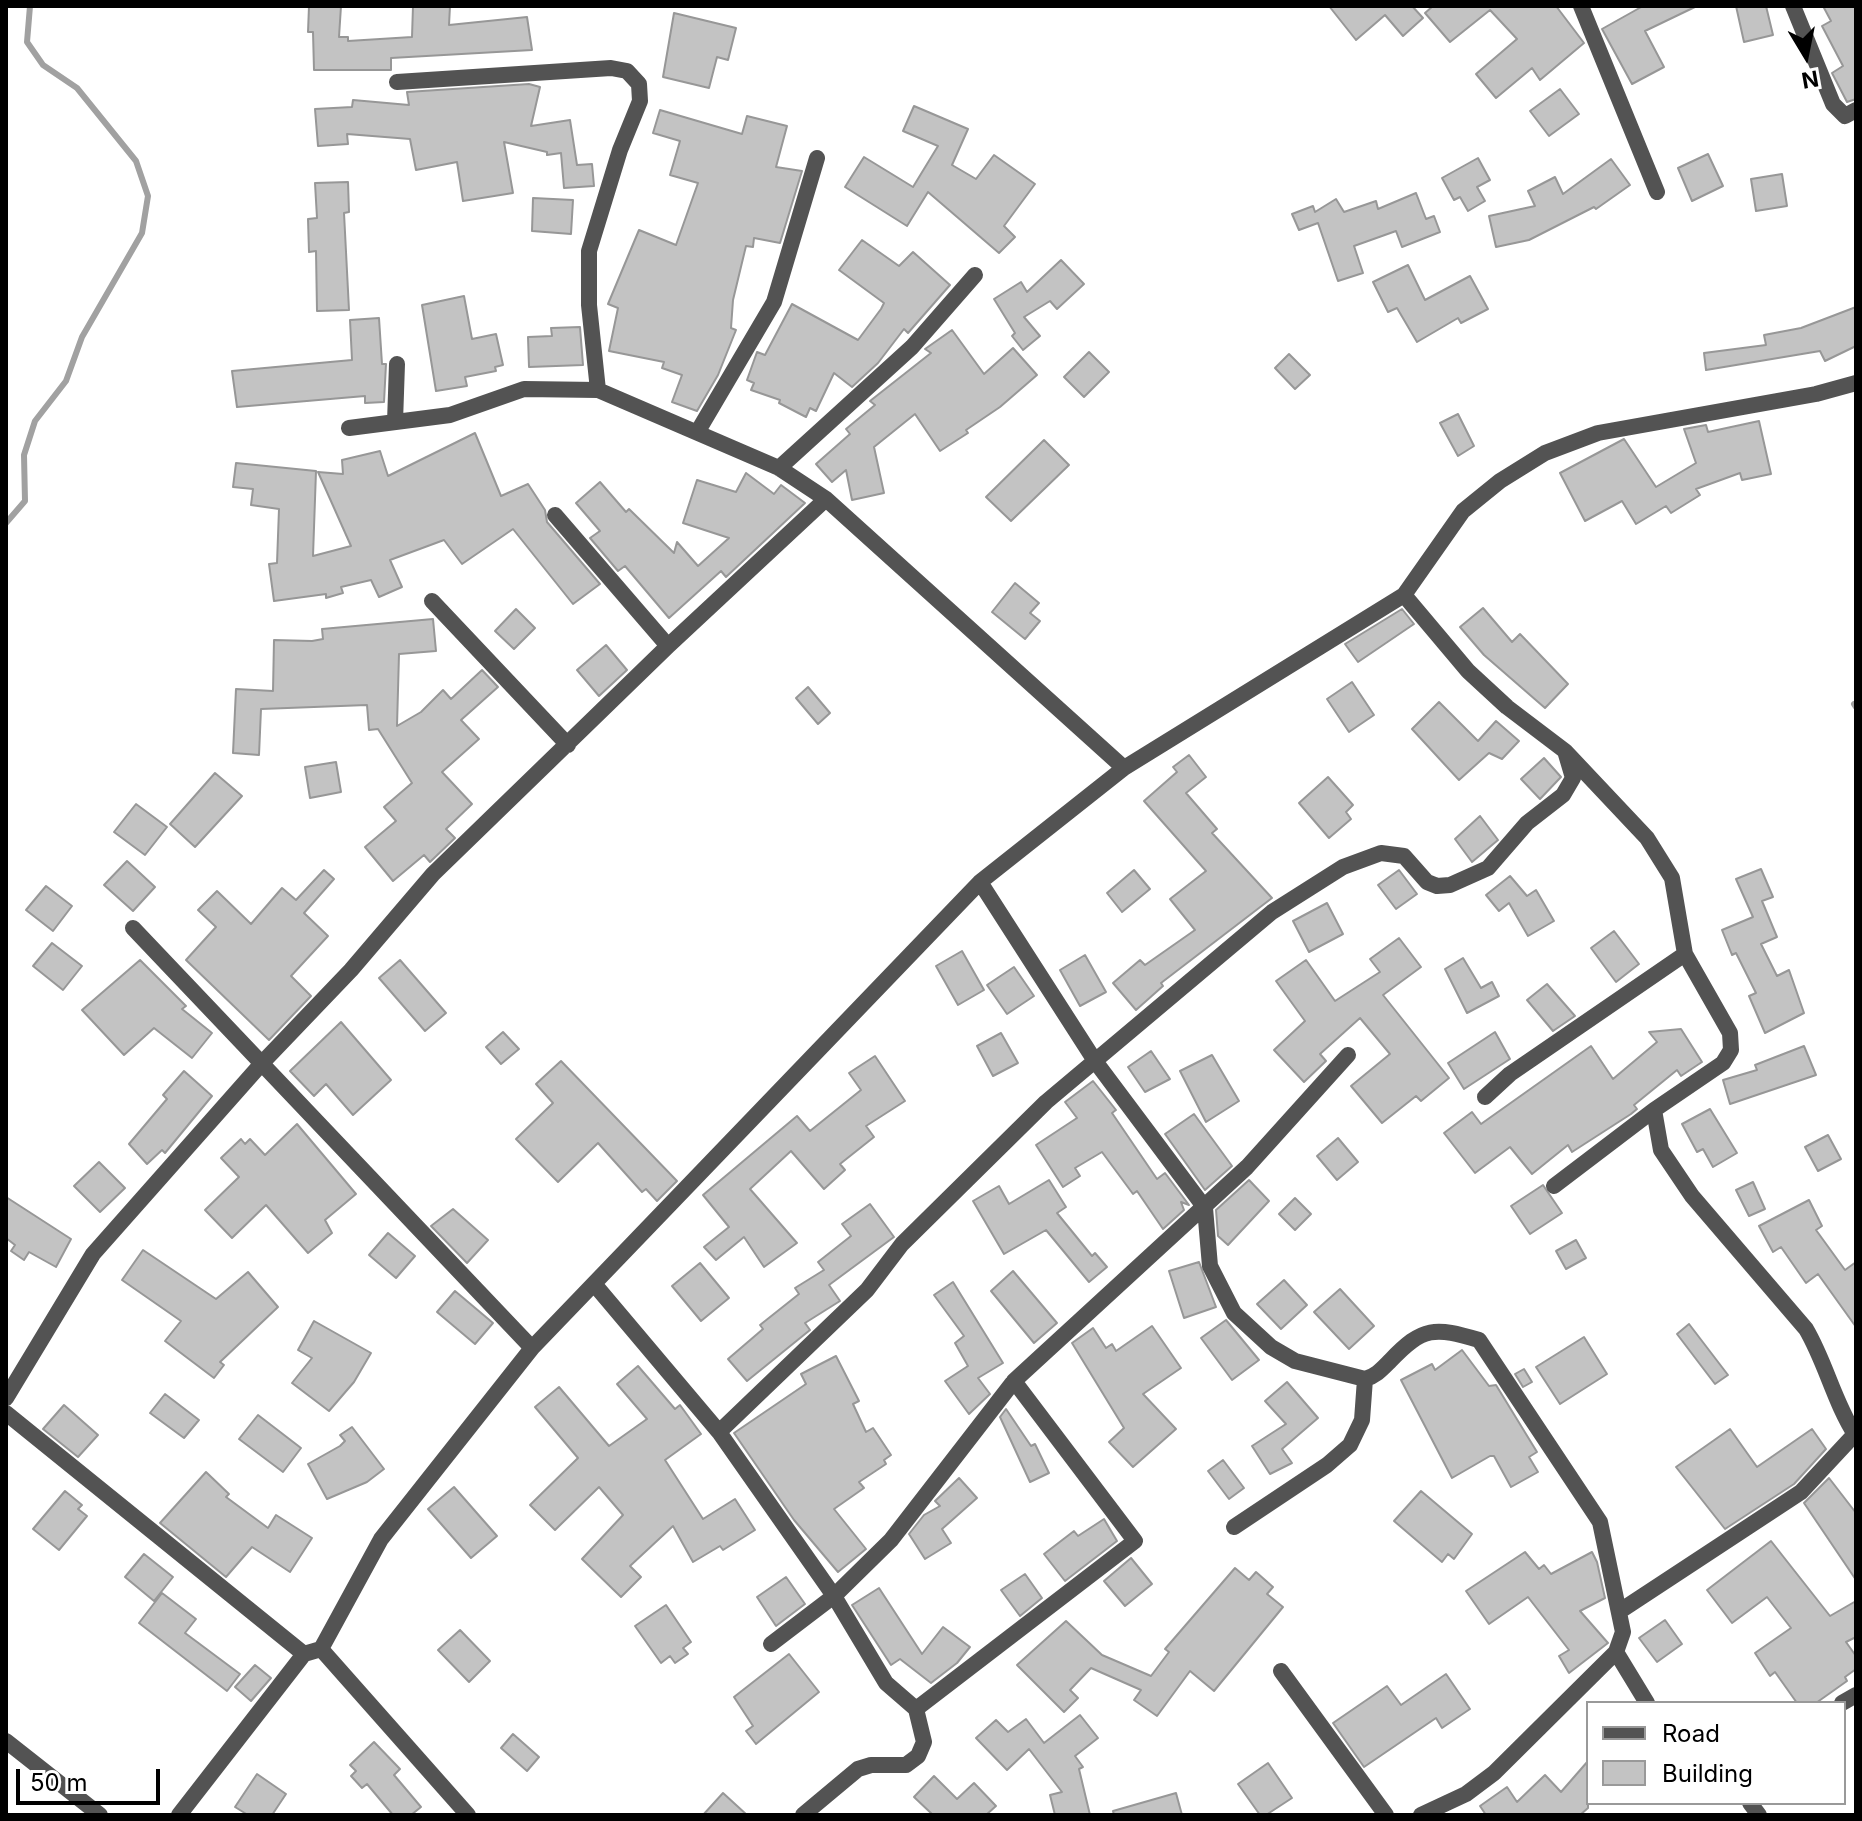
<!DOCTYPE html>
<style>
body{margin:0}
#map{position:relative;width:1862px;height:1821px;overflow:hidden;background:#fff;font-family:Inter,sans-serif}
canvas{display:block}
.frame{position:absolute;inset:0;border:8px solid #000;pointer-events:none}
.legend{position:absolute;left:1586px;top:1701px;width:260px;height:104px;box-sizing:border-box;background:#fff;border:2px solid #999;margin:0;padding:10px 14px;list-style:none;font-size:24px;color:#000}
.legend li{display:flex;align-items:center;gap:16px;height:40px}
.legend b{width:40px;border:2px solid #999}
.north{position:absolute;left:1766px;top:16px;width:80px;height:80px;-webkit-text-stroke:6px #fff;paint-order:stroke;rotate:170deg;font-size:22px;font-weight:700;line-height:32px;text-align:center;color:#000}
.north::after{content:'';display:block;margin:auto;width:28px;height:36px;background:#000;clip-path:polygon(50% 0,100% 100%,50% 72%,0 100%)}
.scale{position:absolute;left:16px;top:1769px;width:144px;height:36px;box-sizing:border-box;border:4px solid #000;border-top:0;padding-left:10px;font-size:24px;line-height:28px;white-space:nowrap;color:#000;-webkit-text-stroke:6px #fff;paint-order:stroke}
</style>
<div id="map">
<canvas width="1862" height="1821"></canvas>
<div class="frame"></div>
<ul class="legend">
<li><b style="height:10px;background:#535353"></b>Road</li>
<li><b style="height:22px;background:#c3c3c3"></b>Building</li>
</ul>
<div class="north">N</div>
<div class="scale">50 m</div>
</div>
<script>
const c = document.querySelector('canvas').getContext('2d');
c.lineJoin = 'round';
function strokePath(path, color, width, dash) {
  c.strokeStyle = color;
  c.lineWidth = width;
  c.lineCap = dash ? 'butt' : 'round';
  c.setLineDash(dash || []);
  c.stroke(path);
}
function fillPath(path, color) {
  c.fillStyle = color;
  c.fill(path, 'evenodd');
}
strokePath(new Path2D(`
 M6 523 25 501 24 455 35 421 66 381 82 337 142 233 148 196 136 161 77 88 43 65 27 42 30 6
 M1854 704 1856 707`), '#a1a1a1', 6);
const building = new Path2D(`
 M309 6H341L339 37H348V41L412 37 413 6H450L449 25 527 17 532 50 391 58V70H314L313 32H308Z
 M1329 6H1412L1423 18 1403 36 1385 15 1356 40Z
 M1433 6H1556L1584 43 1540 80 1532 68 1496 98 1476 74 1517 39 1490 10 1450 42 1425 13Z
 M1643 6H1697L1645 31 1664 67 1632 84 1602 29Z
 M1736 6H1766L1773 35 1744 42Z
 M1823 6H1856V99L1847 102 1832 73 1843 66 1822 26 1831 21Z
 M674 13 736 28 728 60 717 57 709 88 663 77Z
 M529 84 540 87 531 126 570 120 577 165 592 164 594 186 564 188 561 153 547 155V152L504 142 513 193 463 201 457 162 416 170 410 139 347 134 348 144 318 146 315 109 352 107 353 100 409 105 407 92Z
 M1560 89 1579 114 1549 136 1530 111Z
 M914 106 968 129 952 165 976 179 994 155 1035 184 1004 226 1015 237 999 253 928 192 907 226 845 187 864 157 913 187 938 146 903 131Z
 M660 110 742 134 747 116 787 126 776 167 802 171 780 243 754 238 753 247 746 246 733 300 731 328 736 330 718 375 697 411 672 402 682 375 662 368 664 362 609 351 618 308 608 304 639 230 676 245 698 183 670 175 680 141 653 133Z
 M1708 154 1723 186 1692 201 1678 168Z
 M1478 158 1490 180 1477 187 1485 201 1468 211 1460 197 1454 200 1442 178Z
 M1611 159 1630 185 1596 209 1594 207 1529 240 1496 247 1489 216 1535 206 1528 191 1555 177 1563 194Z
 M1782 174 1787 206 1756 211 1751 179Z
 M348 182 349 212 344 213 349 310 317 311 316 251 309 252 308 219 317 218 315 183Z
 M1416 193 1426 219 1434 216 1440 232 1402 247 1396 231 1354 246 1363 273 1338 281 1318 223 1299 230 1292 214 1313 206 1315 212 1336 199 1344 212 1376 201 1378 209Z
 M533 198 573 200 571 234 532 231Z
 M862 240 899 266 913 252 950 285 908 333 904 329 878 363 852 387 834 373 816 411 810 408 806 417 779 403 780 400 751 390 754 383 747 380 757 352 765 355 792 304 858 340 881 309 884 303 839 270Z
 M1061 260 1084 284 1057 309 1050 301 1024 317 1040 336 1023 350 1012 336 1015 333 994 299 1021 282 1027 292Z
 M1408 265 1425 300 1470 276 1488 309 1461 323 1458 318 1417 342 1397 308 1388 312 1373 282Z
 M464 296 472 339 496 334 503 365 495 367 496 371 465 377 467 386 436 391 422 305Z
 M1856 307V346L1825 361 1820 351 1706 370 1704 353 1766 345 1764 335 1801 328Z
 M379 318 382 364H386L384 402 365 403V396L237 407 232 371 352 360 350 320Z
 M580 327 583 365 529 367 528 337 552 336 551 328Z
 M952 330 984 374 1013 348 1037 375 1000 407 966 430 968 433 940 451 915 414 874 447 884 493 852 500 846 470 832 482 816 464 850 434 846 429 875 405 870 401 931 353 925 349Z
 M1089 352 1109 372 1084 397 1064 377Z
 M1289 354 1310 375 1295 389 1275 368Z
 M1458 414 1474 446 1458 456 1440 423Z
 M1759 421 1771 474 1742 480 1740 473 1696 489 1700 495 1671 513 1666 506 1636 524 1622 501 1585 521 1560 473 1624 439 1656 487 1696 463 1684 429 1706 425 1708 432Z
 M475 433 501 496 528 484 545 510 547 522 600 584 573 604 513 529 462 564 444 540 390 560 402 587 379 597 371 580 341 587 343 593 326 598V594L274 601 269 564 277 563 279 509 251 505 253 489 233 487 236 463 316 471 313 556 351 546 318 472 343 474 342 460 380 451 388 476Z
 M1044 440 1069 465 1011 521 986 497Z
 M746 473 774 494 781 485 805 503 726 577 721 571 669 618 625 566 618 571 590 538 600 531 576 503 600 482 626 512 629 509 674 553 677 542 698 566 729 538 683 523 697 480 736 492Z
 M1015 583 1039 603 1030 613 1040 621 1025 639 992 612Z
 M1483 608 1512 642 1520 634 1568 684 1545 708 1484 655 1460 627Z
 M516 609 535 628 514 649 495 631Z
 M1402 609 1414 624 1358 662 1345 644Z
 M433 619 436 651 399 654 397 726 421 712 443 690 451 699 482 670 498 687 461 720 479 739 442 772 472 804 446 829 455 838 430 862 424 855 393 881 365 847 396 821 384 807 412 783 378 729 369 730 367 705 261 709 259 755 233 753 236 689 273 691 274 640 312 641 323 639 322 629Z
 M606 645 627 670 599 696 577 670Z
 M1352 682 1374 715 1349 732 1327 699Z
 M808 687 830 713 818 724 796 698Z
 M1439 702 1478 741 1496 721 1519 741 1502 759 1489 753 1459 780 1412 729Z
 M1189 755 1206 777 1186 793 1217 829 1212 833 1272 898 1161 983 1163 986 1136 1010 1113 983 1140 960 1145 965 1195 930 1170 899 1206 871 1144 801 1177 772 1173 767Z
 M1544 758 1561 777 1540 799 1521 779Z
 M336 762 341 792 310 798 305 767Z
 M215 773 242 796 195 847 170 824Z
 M1328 777 1353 805 1346 812 1351 819 1329 838 1299 803Z
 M136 804 167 827 145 855 114 832Z
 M1480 816 1498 840 1472 862 1455 839Z
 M127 861 155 887 133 911 104 885Z
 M1761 869 1773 897 1762 901 1777 937 1761 944 1777 976 1789 970 1804 1013 1765 1033 1749 996 1756 993 1736 953 1732 955 1722 930 1753 917 1736 879Z
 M324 870 334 879 304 913 328 936 291 976 311 996 269 1040 186 960 216 927 198 910 217 891 251 924 282 888 296 900Z
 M1134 870 1150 889 1122 912 1107 893Z
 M1399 870 1417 894 1396 909 1378 885Z
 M1510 876 1527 896 1536 890 1554 921 1528 936 1509 903 1499 911 1486 895Z
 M46 886 72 906 53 931 26 910Z
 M1327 903 1343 934 1309 952 1293 921Z
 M1614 931 1639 964 1616 982 1591 948Z
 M1399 938 1421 967 1383 995 1449 1078 1421 1101 1416 1096 1382 1123 1351 1086 1390 1054 1360 1018 1320 1054 1326 1061 1304 1082 1274 1050 1305 1021 1276 981 1306 960 1335 1001 1380 972 1370 959Z
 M52 943 82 966 63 990 33 966Z
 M962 951 984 990 958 1005 936 966Z
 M1085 955 1106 992 1080 1006 1060 970Z
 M1463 958 1481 988 1492 982 1499 996 1467 1013 1445 969Z
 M140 960 186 1006 182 1009 212 1033 192 1058 154 1028 124 1055 82 1010Z
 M400 960 446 1013 425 1031 379 978Z
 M1014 967 1034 996 1007 1014 987 985Z
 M1547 984 1575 1016 1553 1031 1527 1000Z
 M341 1022 391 1080 353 1115 326 1084 314 1096 290 1071Z
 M1681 1029 1702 1062 1681 1076 1677 1070 1634 1105 1637 1109 1631 1114 1572 1152 1568 1145 1532 1174 1510 1147 1475 1173 1444 1133 1472 1112 1481 1124 1591 1046 1613 1079 1657 1042 1649 1032Z
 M503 1032 519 1049 501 1064 486 1047Z
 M1495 1032 1510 1059 1464 1089 1448 1063Z
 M1001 1033 1018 1063 993 1076 977 1046Z
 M1804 1046 1816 1075 1730 1104 1723 1080 1757 1070 1755 1065Z
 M1151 1051 1170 1079 1145 1092 1128 1067Z
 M1212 1055 1239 1101 1206 1122 1180 1071Z
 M875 1056 905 1101 866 1126 874 1137 840 1164 845 1170 824 1189 791 1151 750 1189 797 1243 764 1267 744 1237 716 1260 704 1247 729 1227 703 1195 797 1116 810 1131 861 1090 849 1073Z
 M561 1061 677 1181 657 1201 646 1189 642 1192 598 1143 558 1182 516 1139 553 1103 536 1084Z
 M184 1071 212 1096 165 1153 162 1150 147 1164 129 1144 167 1099 163 1095Z
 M1093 1081 1116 1110 1112 1113 1157 1179 1165 1173 1189 1205 1181 1202 1184 1210 1163 1229 1137 1191 1133 1194 1102 1152 1075 1168 1080 1176 1063 1187 1036 1145 1077 1118 1065 1102Z
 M1710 1109 1737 1153 1713 1167 1703 1149 1697 1152 1682 1124Z
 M1194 1114 1232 1166 1205 1190 1165 1134Z
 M297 1124 356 1194 325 1220 332 1233 308 1253 266 1205 232 1238 205 1210 239 1177 221 1158 241 1139 245 1144 250 1139 265 1155Z
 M1828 1135 1841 1159 1818 1171 1805 1147Z
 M1338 1138 1358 1162 1337 1180 1317 1156Z
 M99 1162 125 1188 100 1212 74 1186Z
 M1049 1180 1066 1207 1057 1213 1092 1256 1095 1253 1107 1267 1089 1282 1046 1230 1004 1254 973 1201 999 1186 1009 1204Z
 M1249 1180 1269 1201 1228 1245 1218 1236 1216 1210Z
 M1753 1182 1765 1209 1749 1216 1736 1190Z
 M1543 1185 1562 1213 1530 1234 1511 1206Z
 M6 1197 71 1239 56 1267 29 1252 24 1260 11 1251 15 1245 6 1238Z
 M1295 1198 1311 1214 1295 1230 1279 1214Z
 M1809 1200 1822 1226 1816 1230 1845 1270 1856 1262V1327L1818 1274 1806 1283 1781 1247 1773 1252 1759 1226Z
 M870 1204 894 1237 829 1285 840 1301 805 1323 810 1330 747 1381 728 1359 763 1329 760 1325 799 1294 795 1288 824 1270 818 1262 851 1236 842 1224Z
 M453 1209 488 1240 467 1263 431 1226Z
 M388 1233 415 1256 396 1278 369 1255Z
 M1576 1240 1586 1258 1566 1269 1556 1251Z
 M143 1250 216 1299 248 1272 278 1307 220 1362 224 1365 214 1378 165 1341 181 1321 122 1280Z
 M1199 1262 1216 1307 1184 1318 1169 1271Z
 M700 1263 729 1298 701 1321 672 1286Z
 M1013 1271 1057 1323 1034 1343 991 1291Z
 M1284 1280 1307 1305 1281 1329 1257 1304Z
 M953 1282 1003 1363 978 1378 990 1394 969 1414 945 1381 968 1366 955 1343 964 1336 934 1295Z
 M1340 1289 1374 1326 1349 1349 1314 1312Z
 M455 1291 493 1323 475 1344 437 1312Z
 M1226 1320 1259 1360 1232 1380 1201 1338Z
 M314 1321 371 1353 354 1382 329 1411 292 1383 312 1358 298 1350Z
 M1689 1324 1728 1375 1715 1384 1677 1334Z
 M1152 1326 1181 1368 1143 1394 1176 1429 1133 1467 1109 1442 1124 1428 1072 1343 1093 1328 1106 1348 1112 1344 1116 1351Z
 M1584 1337 1607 1374 1560 1404 1536 1367Z
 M1462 1350 1489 1386 1496 1385 1537 1452 1529 1457 1538 1472 1511 1487 1494 1456H1490L1452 1478 1401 1380 1432 1364 1435 1370Z
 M836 1356 859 1401 853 1404 866 1432 873 1428 891 1455 884 1460 886 1464 859 1482 864 1488 834 1509 866 1549 838 1572 794 1520 734 1433 806 1384 801 1374Z
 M638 1366 675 1409 680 1405 701 1434 665 1460 703 1519 735 1499 755 1530 723 1550 720 1546 693 1562 673 1526 630 1566 641 1577 621 1597 582 1559 623 1515 599 1487 555 1530 530 1505 578 1458 535 1407 559 1387 609 1446 647 1419 617 1384Z
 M1524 1369 1532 1382 1523 1387 1515 1374Z
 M1287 1382 1318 1418 1282 1449 1292 1463 1270 1474 1252 1446 1286 1424 1265 1401Z
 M165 1394 199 1420 184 1438 150 1413Z
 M64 1405 98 1435 78 1457 43 1429Z
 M1006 1409 1031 1446 1035 1444 1049 1473 1030 1482 1000 1417Z
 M258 1415 301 1448 283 1472 239 1439Z
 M352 1427 384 1469 367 1482 327 1499 308 1464 340 1446 345 1441 340 1435Z
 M1730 1429 1757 1467 1812 1429 1826 1449 1794 1484 1725 1529 1676 1467Z
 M1223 1460 1244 1488 1229 1499 1208 1471Z
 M206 1472 229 1494 226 1497 268 1528 276 1515 312 1538 290 1572 252 1547 226 1577 160 1523Z
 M959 1478 977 1498 942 1529 951 1543 925 1559 909 1534 924 1515 940 1506 935 1501Z
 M1829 1478 1856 1513V1580L1804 1503Z
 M454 1487 497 1536 471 1558 428 1509Z
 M65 1491 82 1505 78 1509 87 1516 59 1550 33 1529Z
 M1421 1491 1472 1534 1454 1559 1448 1554 1442 1562 1394 1521Z
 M1104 1519 1117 1541 1065 1581 1044 1554 1074 1531 1078 1536Z
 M1771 1541 1830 1616 1856 1601V1637L1846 1642 1856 1656V1669L1845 1677 1847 1681 1816 1703H1797L1775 1672 1770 1676 1755 1653 1791 1628 1767 1597 1732 1623 1707 1590Z
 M1525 1552 1539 1569 1544 1565 1551 1574 1592 1552 1597 1562 1605 1598 1580 1611 1608 1643 1569 1673 1559 1656 1569 1650 1528 1597 1489 1624 1466 1591Z
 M144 1554 173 1577 154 1601 125 1577Z
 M1131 1558 1152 1584 1125 1606 1104 1581Z
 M1235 1568 1249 1580 1256 1572 1273 1587 1267 1594 1283 1607 1214 1691 1190 1671 1157 1716 1134 1700 1141 1690 1091 1668 1070 1690 1078 1698 1064 1712 1017 1665 1066 1621 1102 1655 1151 1676 1169 1652 1165 1649Z
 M1025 1574 1042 1598 1020 1616 1001 1590Z
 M786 1577 805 1604 776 1626 757 1597Z
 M879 1588 922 1654 943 1627 970 1647 957 1663 931 1683 900 1659 891 1665 852 1605Z
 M162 1593 196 1619 185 1633 240 1674 227 1691 139 1623Z
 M666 1605 691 1642 683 1648 688 1654 675 1663 670 1656 661 1663 635 1626Z
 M1665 1620 1682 1644 1657 1662 1639 1638Z
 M460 1630 490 1661 469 1682 438 1650Z
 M789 1654 819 1692 756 1744 746 1731 753 1726 734 1697Z
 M255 1665 271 1678 251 1701 235 1687Z
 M1446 1674 1470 1709 1442 1728 1436 1718 1364 1767 1333 1723 1387 1686 1401 1705Z
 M1080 1715 1098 1738 1075 1756 1083 1767 1079 1769 1090 1815H1055L1050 1795 1062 1792 1029 1749 1007 1770 976 1738 996 1720 1008 1732 1026 1719 1044 1743Z
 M513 1734 539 1757 527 1771 501 1748Z
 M374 1742 400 1769 394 1775 421 1807 411 1815H393L367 1784 362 1788 351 1776 356 1771 350 1765Z
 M1588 1761V1808L1580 1815H1486L1480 1806 1507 1787 1517 1802 1545 1775 1561 1792Z
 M1268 1763 1292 1798 1266 1815H1260L1238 1784Z
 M257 1774 286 1794 272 1815H248L235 1807Z
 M934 1776 957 1799 974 1783 996 1806 986 1815H933L914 1797Z
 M723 1793 747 1815H703Z
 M1176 1793 1182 1815H1114L1113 1811Z`);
fillPath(building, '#c3c3c3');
strokePath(building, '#979797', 2);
strokePath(new Path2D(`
 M1581 6 1657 192
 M1793 6 1833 104 1845 116 1856 110
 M397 82 611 68 627 71 639 84 640 101 620 150 589 251V305L598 390
 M395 422 397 364
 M349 428 450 415 524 389 598 390 779 468 826 499 1124 768
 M698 431 774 302 817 158
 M779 468 912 347 975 275
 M555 515 668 646
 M1404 595 1468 671 1507 707 1565 751 1647 838 1672 878 1685 954 1730 1033 1731 1050 1723 1063 1654 1110 1661 1150 1692 1196 1806 1329C1826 1363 1834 1402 1856 1436
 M432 601 568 745
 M980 882 1095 1061 1205 1208 1210 1266 1234 1313 1271 1347 1295 1361 1365 1379C1376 1376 1382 1369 1390 1361 1423 1326 1435 1327 1479 1340L1600 1522 1623 1632 1616 1652 1647 1703
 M133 928 532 1348 980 882 1124 768 1404 595 1463 511 1500 481 1545 453 1598 433 1816 394 1856 383
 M1485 1097 1510 1074 1685 954
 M1554 1186 1654 1110
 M595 1285 719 1432 834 1596 891 1540 1014 1381 1247 1167 1348 1055
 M6 1398 93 1254 263 1062 351 970 433 874 668 646 826 499
 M6 1413 304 1654
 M719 1432 867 1290 902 1244 1046 1102 1272 912 1343 867 1381 853 1404 856 1427 882 1437 886 1450 885 1488 868 1527 823 1563 795 1573 778 1565 751
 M1234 1527 1327 1465 1350 1445 1362 1420 1365 1379
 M1620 1611 1801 1492 1855 1434
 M771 1644 834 1596 886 1683 916 1709 924 1742 918 1756 906 1765H871L858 1769 803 1815
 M321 1649 468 1815
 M1281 1671 1386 1815
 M1842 1703 1856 1695
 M916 1709 1135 1541 1014 1381
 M6 1741 100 1815
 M1750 1803 1759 1815
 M179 1815 304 1654 321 1649 381 1539 532 1348
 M1421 1815 1466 1794 1494 1773 1616 1652`), '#535353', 16);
</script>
